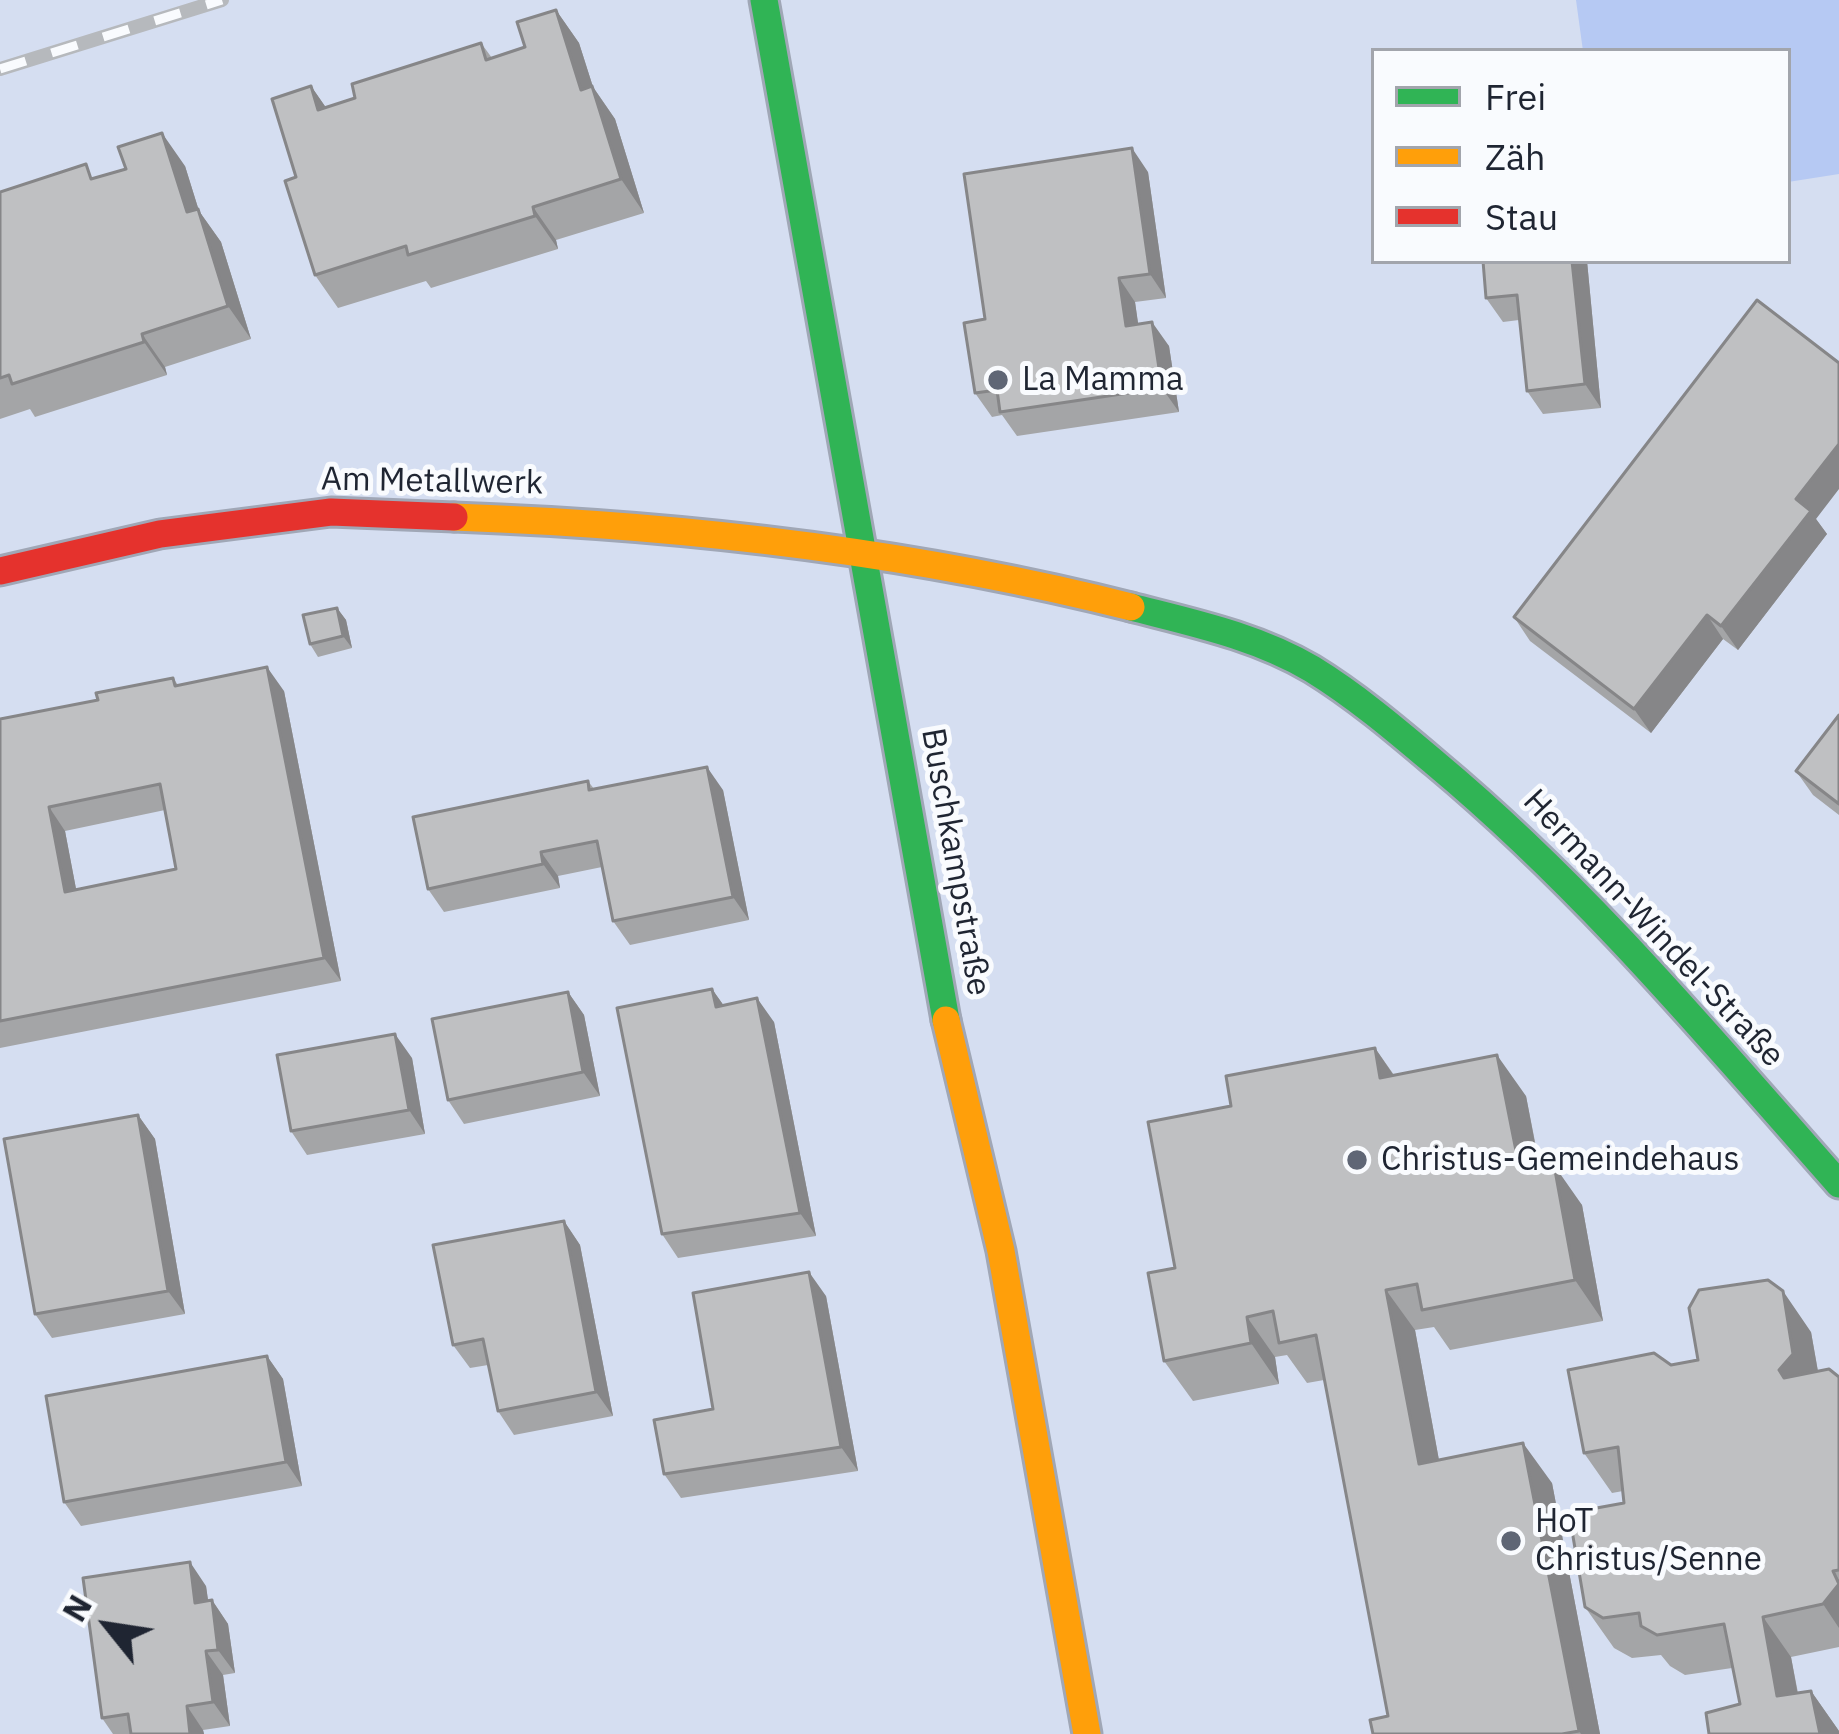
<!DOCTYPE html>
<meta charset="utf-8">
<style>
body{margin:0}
#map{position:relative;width:1839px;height:1734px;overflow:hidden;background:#d5def1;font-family:"IBM Plex Sans",sans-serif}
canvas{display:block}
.legend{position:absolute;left:1371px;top:48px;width:420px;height:216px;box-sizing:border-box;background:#f9fbfe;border:3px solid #a2a5ac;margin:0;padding:15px 21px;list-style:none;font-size:36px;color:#1f2532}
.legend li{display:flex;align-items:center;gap:24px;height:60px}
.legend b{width:60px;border:3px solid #a2a5ac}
.north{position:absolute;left:48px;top:1566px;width:120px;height:120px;-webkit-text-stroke:9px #f9fbfe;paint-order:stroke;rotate:300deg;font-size:33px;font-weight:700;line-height:48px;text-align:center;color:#1f2532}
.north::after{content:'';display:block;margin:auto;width:42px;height:54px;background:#1f2532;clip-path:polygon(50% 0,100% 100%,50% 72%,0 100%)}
</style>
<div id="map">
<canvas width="1839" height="1734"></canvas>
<ul class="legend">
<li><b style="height:15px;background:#30b455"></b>Frei</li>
<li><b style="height:15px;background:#ff9f0a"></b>Zäh</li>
<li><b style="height:15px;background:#e5322d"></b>Stau</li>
</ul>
<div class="north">N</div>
</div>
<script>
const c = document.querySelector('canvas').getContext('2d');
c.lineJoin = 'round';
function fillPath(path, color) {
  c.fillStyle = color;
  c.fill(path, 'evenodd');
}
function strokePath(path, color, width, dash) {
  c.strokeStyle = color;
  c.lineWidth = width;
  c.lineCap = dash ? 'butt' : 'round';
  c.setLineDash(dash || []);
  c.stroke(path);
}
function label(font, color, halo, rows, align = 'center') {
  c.font = font + ' "IBM Plex Sans",sans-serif';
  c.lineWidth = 10;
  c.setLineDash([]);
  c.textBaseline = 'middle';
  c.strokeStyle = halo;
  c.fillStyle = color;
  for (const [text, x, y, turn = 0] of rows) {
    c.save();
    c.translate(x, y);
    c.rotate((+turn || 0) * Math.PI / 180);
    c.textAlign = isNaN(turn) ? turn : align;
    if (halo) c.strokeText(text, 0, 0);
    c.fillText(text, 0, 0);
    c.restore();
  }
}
fillPath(new Path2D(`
 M1576 0H1839V174L1788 182V51H1583Z`), '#b6c9f3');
const fast = new Path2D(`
 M764 0 946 1020
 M1131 607C1193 623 1256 636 1312 669 1356 696 1396 730 1435 763 1585 888 1710 1038 1839 1184`);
const slow = new Path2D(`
 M454 517C681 525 910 551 1131 607
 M946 1020 1001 1251 1087 1734`);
const jam = new Path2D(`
 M0 571 160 534 331 512 454 517`);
strokePath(fast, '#a0a7b6', 33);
strokePath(slow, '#a0a7b6', 33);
strokePath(jam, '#a0a7b6', 33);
strokePath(fast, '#30b455', 27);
strokePath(slow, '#ff9f0a', 27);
strokePath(jam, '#e5322d', 27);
const rail = new Path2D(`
 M0 69 222 0`);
strokePath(rail, '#b6b9bd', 14);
strokePath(rail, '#f9fbfe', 9, [27]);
fillPath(new Path2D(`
 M556 10 579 43 593 87 615 119 644 213 556 240 558 249 431 288 426 281 338 308 315 275 296 177 311 86 326 108 355 98 481 43 492 58 525 47Z
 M185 166 199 211 221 242 251 339 165 367 167 375 35 417 30 409 0 419V192Z
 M1148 172 1166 298 1135 302 1138 324 1169 346 1179 412 1017 436 1002 415 992 417 975 393 985 319Z
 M1587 261 1601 408 1543 414 1527 391 1519 320 1503 322 1486 298Z
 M1816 519 1827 534 1738 650 1723 639 1651 733 1530 641 1514 617Z
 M337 608 346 620 352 648 318 657 310 644Z
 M173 678 178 685 284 691 341 981 0 1048V719L98 700ZM165 810 176 869 76 889 65 831Z
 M1839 715V815L1813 795 1796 771Z
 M588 781 594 789 723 790 749 920 630 945 613 921 602 867 558 876 560 888 444 912 428 889Z
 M712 989 724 1006 774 1022 816 1236 678 1258 662 1234Z
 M568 992 584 1015 600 1096 464 1124 448 1100Z
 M1375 1048 1394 1075 1526 1096 1540 1167 1582 1205 1603 1321 1450 1350 1434 1327 1415 1330 1439 1460 1552 1483 1600 1734H1373L1388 1716 1324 1380 1307 1383 1287 1355 1275 1357 1279 1384 1193 1401 1164 1361 1175 1268 1231 1106Z
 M412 1058 425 1134 307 1155 291 1131Z
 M138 1115 155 1139 185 1314 52 1338 35 1314Z
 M564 1221 580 1245 613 1416 514 1435 498 1411 488 1365 470 1368 453 1345Z
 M826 1296 858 1471 681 1498 664 1474 713 1409Z
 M1811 1332 1818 1371 1839 1377V1647L1791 1657 1798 1693 1811 1691 1839 1731 1740 1704 1732 1668 1685 1675 1670 1666 1661 1655 1632 1658 1614 1648 1585 1607 1624 1503 1623 1491 1612 1493 1584 1453 1671 1365Z
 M267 1356 283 1379 302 1486 81 1526 64 1502Z
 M206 1586 208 1601 212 1600 228 1624 235 1673 223 1675 230 1726 203 1730 204 1734H113L102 1718Z`), '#a4a5a7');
fillPath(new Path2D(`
 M556 10 579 43 593 87 615 119 644 213 621 179 581 90Z
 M311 86 334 119 318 110Z
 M162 133 185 166 199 211 221 242 251 339 228 306 187 212Z
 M1132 148 1148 172 1166 298 1150 274Z
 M533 207 556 240 558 249 535 216Z
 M1572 261H1587L1601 408 1585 384Z
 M1119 278 1135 302 1142 350 1126 326Z
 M1152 322 1169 346 1179 412 1162 388Z
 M142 334 165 367 167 375 144 342Z
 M1839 444V489L1816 519 1827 534 1738 650 1721 626 1796 499Z
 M337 608 346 620 352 648 343 636Z
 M1707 615 1723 639 1651 733 1634 709Z
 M267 667 284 691 341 981 324 958Z
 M707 767 723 790 749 920 733 897Z
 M49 807 65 831 81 915 65 892Z
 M541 852 558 876 560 888 543 864Z
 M712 989 729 1013 716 1007Z
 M568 992 584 1015 600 1096 583 1072Z
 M757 998 774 1022 816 1236 800 1213Z
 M395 1034 412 1058 425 1134 409 1110Z
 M1375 1048 1403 1089 1380 1078Z
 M1497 1055 1526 1096 1548 1212 1520 1171Z
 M138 1115 155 1139 185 1314 168 1291Z
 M1554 1165 1582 1205 1603 1321 1575 1280Z
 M564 1221 580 1245 613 1416 596 1392Z
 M809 1272 826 1296 858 1471 841 1447Z
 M1386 1290 1415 1330 1447 1504 1419 1464Z
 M1783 1291 1811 1332 1822 1395 1812 1419 1779 1370Z
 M1247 1317 1275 1357 1279 1384 1251 1343Z
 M267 1356 283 1379 302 1486 286 1462Z
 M1523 1443 1552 1483 1600 1734H1581L1579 1731Z
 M190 1562 206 1586 212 1627 195 1603Z
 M1833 1571 1839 1580V1628L1823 1604Z
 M212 1600 228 1624 235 1673 218 1650Z
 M1763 1617 1791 1657 1805 1734 1777 1696Z
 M206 1651 223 1675 230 1726 213 1702Z
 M1811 1691 1839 1731V1734H1820Z
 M187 1706 203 1730 204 1734H190Z`), '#868688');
const building = new Path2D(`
 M556 10 581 90 592 86 621 179 533 207 535 216 408 255 406 246 315 275 285 181 296 177 272 99 311 86 318 110 355 98 352 84 481 43 486 60 525 47 517 22Z
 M162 133 187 212 198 209 228 306 142 334 144 342 12 384 9 375 0 378V192L86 164 91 179 126 169 118 147Z
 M1132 148 1150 274 1119 278 1126 326 1152 322 1162 388 1000 412 997 390 975 393 964 323 985 319 964 174Z
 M1483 261H1572L1585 384 1527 391 1517 295 1486 298Z
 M1757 300 1839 363V444L1796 499 1811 511 1721 626 1707 615 1634 709 1514 617Z
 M337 608 343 636 310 644 303 615Z
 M267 667 324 958 0 1021V719L98 700 96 693 173 678 175 686ZM160 784 176 869 65 892 49 807Z
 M1839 715V804L1796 771Z
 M707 767 733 897 613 921 597 841 541 852 543 864 428 889 413 817 588 781 589 790Z
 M712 989 716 1007 757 998 800 1213 662 1234 617 1008Z
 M568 992 583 1072 448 1100 432 1019Z
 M395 1034 409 1110 291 1131 277 1055Z
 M1375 1048 1380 1078 1497 1055 1520 1171 1554 1165 1575 1280 1422 1310 1417 1284 1386 1290 1419 1464 1523 1443 1579 1731 1562 1734H1373L1370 1720 1388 1716 1316 1335 1279 1343 1273 1311 1247 1317 1251 1343 1164 1361 1148 1273 1175 1268 1148 1122 1231 1106 1226 1076Z
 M138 1115 168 1291 35 1314 4 1139Z
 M564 1221 596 1392 498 1411 483 1339 453 1345 433 1245Z
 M809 1272 841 1447 664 1474 654 1420 713 1409 693 1293Z
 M1768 1280 1783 1291 1793 1354 1779 1370 1784 1378 1829 1369 1839 1377V1570L1833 1571 1839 1584 1823 1604 1763 1617 1777 1696 1811 1691 1820 1734H1709L1706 1713 1740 1704 1724 1624 1657 1635 1641 1626 1639 1613 1603 1618 1585 1607 1569 1513 1624 1503 1618 1447 1584 1453 1568 1370 1654 1353 1671 1365 1698 1360 1689 1308 1699 1290Z
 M267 1356 286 1462 64 1502 46 1396Z
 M190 1562 195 1603 212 1600 218 1650 206 1651 213 1702 187 1706 190 1734H131L128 1714 102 1718 83 1578Z`);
fillPath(building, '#bfc0c2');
strokePath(building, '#868688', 3);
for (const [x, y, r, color] of [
 [998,380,12,"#5f6675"],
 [1357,1160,12,"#5f6675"],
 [1511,1541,12,"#5f6675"]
]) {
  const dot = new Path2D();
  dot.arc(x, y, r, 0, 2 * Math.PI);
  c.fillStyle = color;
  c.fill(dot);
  strokePath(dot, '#f9fbfe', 4.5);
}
label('33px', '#1f2532', '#f9fbfe', [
 ["La Mamma",1022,380],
 ["Christus-Gemeindehaus",1381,1160],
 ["HoT",1535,1522],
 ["Christus/Senne",1535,1560]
], 'left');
label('33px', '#1f2532', '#f9fbfe', [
 ["Am Metallwerk",432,482,1],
 ["Buschkampstraße",955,862,80],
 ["Hermann-Windel-Straße",1653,929,47]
]);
</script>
